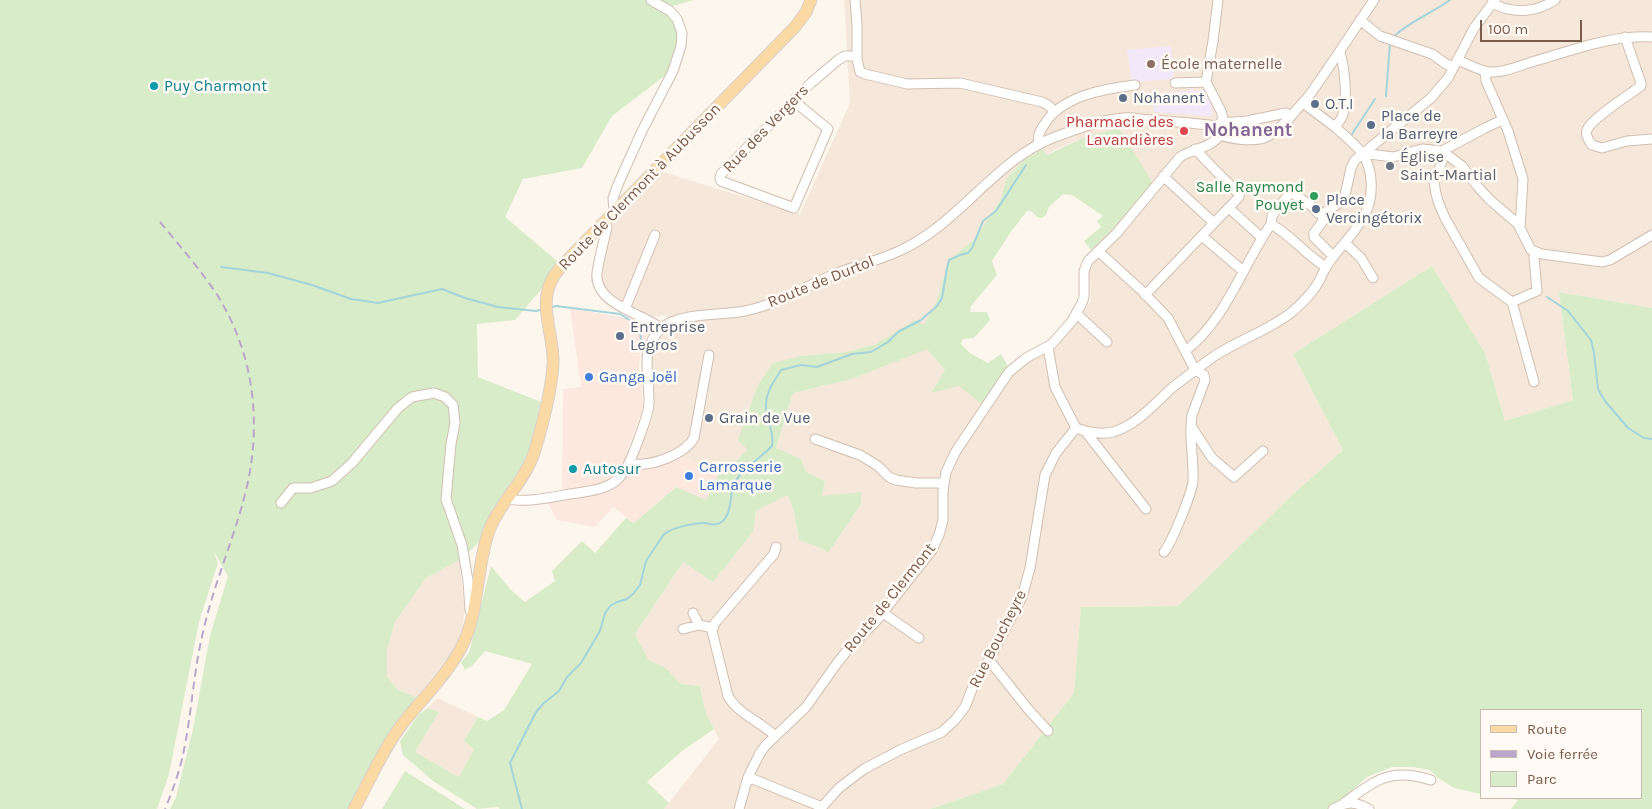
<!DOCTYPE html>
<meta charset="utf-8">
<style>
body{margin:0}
#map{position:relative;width:1652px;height:809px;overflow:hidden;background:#fdf6ec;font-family:Karla,sans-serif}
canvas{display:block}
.legend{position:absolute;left:1480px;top:709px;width:162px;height:90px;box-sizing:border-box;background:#fffaf3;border:1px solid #cabbb1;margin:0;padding:6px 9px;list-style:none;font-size:15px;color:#7a5c4d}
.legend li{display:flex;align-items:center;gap:10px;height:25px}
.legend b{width:25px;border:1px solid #cabbb1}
.scale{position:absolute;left:1480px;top:20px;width:102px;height:22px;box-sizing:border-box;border:2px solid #7a5c4d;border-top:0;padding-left:6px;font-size:15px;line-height:18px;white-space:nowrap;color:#7a5c4d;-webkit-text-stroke:4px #fffaf3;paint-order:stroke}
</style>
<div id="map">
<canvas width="1652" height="809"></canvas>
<ul class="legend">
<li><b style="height:6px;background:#fbd9a5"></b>Route</li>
<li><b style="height:6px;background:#b9a8c9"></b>Voie ferrée</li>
<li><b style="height:14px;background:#d8ecc9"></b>Parc</li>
</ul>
<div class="scale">100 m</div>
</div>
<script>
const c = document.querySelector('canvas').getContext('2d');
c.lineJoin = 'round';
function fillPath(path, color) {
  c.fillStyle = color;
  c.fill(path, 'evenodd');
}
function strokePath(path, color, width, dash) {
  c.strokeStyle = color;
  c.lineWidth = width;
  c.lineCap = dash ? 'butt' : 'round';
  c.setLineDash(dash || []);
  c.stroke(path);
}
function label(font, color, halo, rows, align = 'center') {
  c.font = font + ' Karla,sans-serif';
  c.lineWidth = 5;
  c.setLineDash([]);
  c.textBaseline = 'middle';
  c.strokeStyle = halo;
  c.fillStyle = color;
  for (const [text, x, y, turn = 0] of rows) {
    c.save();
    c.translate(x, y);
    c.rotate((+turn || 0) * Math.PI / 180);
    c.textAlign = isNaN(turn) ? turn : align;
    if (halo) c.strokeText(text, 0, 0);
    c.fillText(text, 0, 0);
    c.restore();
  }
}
fillPath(new Path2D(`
 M844 0H1652V308L1559 292 1573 400 1505 421 1485 353 1432 266 1293 354 1343 450 1292 495 1178 606 1081 607 1074 693 1003 784 930 809H664L719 739 705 711 700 686 681 684 666 668 648 659 635 634 683 562 713 582 753 532 756 511 788 494 794 512 799 540 823 549 828 553 861 504V493L822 496 825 481 806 472 800 459 776 448 793 393 852 379 927 348 945 370 931 393 959 386 1010 378 1024 364 1056 348 1083 313 1091 301 1089 271 1096 259 1091 250 1116 227 1127 143 1119 128 1087 136 1055 150 1034 162 1025 159 1006 179 1001 199 976 239 949 260 937 300 924 325 894 333 876 344 847 352 801 356 749 450 728 469 719 473 680 456 672 449 651 459 638 455 653 415V369L651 359 655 347 661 338 674 326 665 315 654 317 635 309 597 288 606 221 656 170 800 214 850 103Z
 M459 560 465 609 462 630 455 649 416 697 398 690 387 676V650L395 622 426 578Z
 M437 698 478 717 464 741 474 749 459 777 415 752 439 712 428 708Z`), '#f5e8da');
fillPath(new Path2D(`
 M570 308 645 322 651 328 641 350 639 367 643 400 642 412 627 451 651 459 672 449 680 456 719 473 706 501 676 487 634 523 613 507 595 527 557 520 548 503 562 501 563 389 581 387Z`), '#fde8e0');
fillPath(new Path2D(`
 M1171 46 1174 79 1132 82 1127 50Z
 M1190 88H1193V91L1207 90 1211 97 1212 116 1154 112 1152 94 1190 91Z`), '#f3e8fa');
fillPath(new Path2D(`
 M0 0H694L665 8 681 28 671 71 612 116 582 168 523 179 505 217 562 265 515 320 477 324 478 377 546 404 531 461 488 533 463 558 426 578 395 622 387 650V676L398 690 416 697 387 735 350 809H170L176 797 193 729 210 636 228 576 213 550 218 563 199 622 169 774 157 809H0Z
 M1119 128 1153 183 1116 227 1091 250 1084 241 1101 227 1097 221 1103 216 1072 195 1063 194 1049 207 1046 215 1042 218 1037 217 1031 211H1027L1010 233 992 261 997 275 971 306 970 312H987L990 320 974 338 963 339 961 344 971 354 988 363 1001 354 1008 366 983 405 959 386 931 393 945 370 927 349 852 379 793 393 776 448 801 459 806 472 825 481 822 496 861 492V504L828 553 823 549 799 540 794 512 788 495 756 511 753 532 713 582 683 562 635 634 648 659 666 668 681 684 700 686 705 711 714 729 682 751 647 782 669 803 664 809H500L498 807 477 809 433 781 403 755 400 741 419 714 428 708 439 712 415 752 459 777 474 749 464 741 478 717 487 721 504 710 532 664 485 651 473 665 465 670 461 662 469 653 491 566 511 590 525 602 555 581 552 571 582 541 595 553 626 518 634 523 676 487 706 500 719 473 728 469 748 450 738 440 758 385 773 363 801 356 847 352 876 344 915 320 924 325 937 300 949 260 976 238 1001 199 1006 179 1025 159 1043 149 1047 155 1087 136Z
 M1432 266 1485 353 1505 421 1573 400 1559 292 1652 308V809H1511L1518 800 1504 798H1641V710H1481V794L1454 788 1438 778 1430 770 1412 767H1392L1367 777 1346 796 1362 809H930L1003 784 1074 693 1081 607 1178 606 1292 495 1343 450 1293 354Z
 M405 771 465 809H382Z`), '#d8ecc9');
strokePath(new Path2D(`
 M1393 37C1410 21 1432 13 1450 0
 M1386 96 1390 43
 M1352 134 1375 99
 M221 267 268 273 312 285 351 299 378 303 442 289 465 298 498 307 536 311 540 310
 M1547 297 1568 311 1591 340 1594 353 1598 389 1605 401 1628 428 1644 438 1652 439
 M552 307 556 306 620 314 639 326 641 340
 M522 809 510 763 536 712 544 703 559 691 567 677 581 663 600 631 605 613 610 606 617 602 627 599 633 594 640 585 646 561 664 534C674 527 693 523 705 523 710 524 715 526 720 523 733 515 729 496 734 484 740 470 762 457 772 446 775 432 766 420 766 407 765 392 774 382 781 370L801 365 817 367 852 354 871 352 888 342 898 332 921 320 937 306 942 298 947 268 949 260 960 255 968 253 972 248 983 221 996 211 1026 165`), '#a5d3da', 2);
const minor = new Path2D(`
 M855 0 857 25V59L860 72 865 74 907 84 960 83 1042 102 1048 105 1054 111
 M1218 0 1213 41 1206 82 1221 111 1224 122
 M1492 3C1513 14 1535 13 1555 0
 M1360 20 1380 36 1432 54 1446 64 1453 67
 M1625 37 1641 83V86C1630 94 1591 119 1587 130 1585 135 1589 141 1592 145L1602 148 1627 141 1652 139
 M1457 60C1467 63 1479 71 1490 72 1504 73 1521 65 1535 61 1574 50 1611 35 1652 37
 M1485 71 1486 81 1508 131 1523 179 1520 228
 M1175 83 1206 82
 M794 101 828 129 794 208 721 181 720 178 721 174 811 83 838 60 845 56H857
 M1303 103 1335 127C1337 124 1340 121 1342 117 1348 103 1345 68 1340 53
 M1502 120 1485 128 1442 151V162L1434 182 1436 194 1439 204 1445 218 1479 278 1512 302 1534 382
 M1220 123 1247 121 1286 113 1290 116
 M1216 131C1223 140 1256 142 1266 137 1275 133 1282 125 1289 119 1291 115 1307 99 1311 93 1333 62 1353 31 1374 0
 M1039 143C1037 136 1040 131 1044 125 1061 96 1103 89 1135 85
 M1362 153 1393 157 1422 149 1442 151 1462 166 1478 187 1490 200 1518 224 1531 250 1542 254 1602 262 1610 260 1652 235
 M1163 176 1214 223
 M1229 208 1262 238
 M614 213 613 198 619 182 642 131 673 71 681 46 682 33 677 19 670 11 651 0
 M1322 214 1323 221 1314 233V237L1333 256
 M605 222 607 227C604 241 599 258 597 273 594 304 641 313 661 328
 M1271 224 1272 216 1289 194 1292 193 1313 207 1318 213 1322 214 1344 200 1351 168 1355 160 1431 98 1448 78 1474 28 1495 0
 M1202 236 1243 271
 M1345 243 1361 258 1373 278
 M1098 251 1141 290 1168 318 1195 370 1204 375 1205 380 1192 415 1191 426 1212 458 1234 477 1263 451
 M1145 295 1239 197V194L1217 172 1195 149
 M1512 302 1537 291 1534 258 1535 252
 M625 309 655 235
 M1077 314 1107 342
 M1048 347 1055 387 1076 428
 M1185 351C1225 321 1243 265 1271 224 1292 236 1306 255 1326 267
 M1076 428C1087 432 1100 435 1113 432 1137 425 1155 403 1173 387 1186 377 1199 367 1213 357 1238 340 1268 331 1292 312 1302 303 1313 293 1319 281 1323 274 1325 267 1330 261 1341 246 1355 233 1364 216 1374 198 1374 170 1362 153 1355 144 1344 135 1335 127
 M1085 431 1146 509
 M815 439 860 455 878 466 889 477 896 480 916 483H943
 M630 463C649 468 684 455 694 438L709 355
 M508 499C526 503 552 497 570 494 618 488 623 482 639 438 643 427 648 415 649 404 650 377 638 348 662 328 679 313 717 315 739 312 773 307 804 287 835 274 855 266 877 261 897 252 958 226 995 159 1055 137 1077 129 1100 120 1123 118 1134 117 1143 120 1154 120 1175 122 1196 123 1216 126
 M281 503 293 488H311L332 481 352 463 398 408 412 397 434 393 445 397 453 405 455 423 451 444 446 499 462 545 468 581 470 610 473 611
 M1164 552C1172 542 1192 493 1193 481 1194 463 1190 444 1191 426
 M693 613 699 625
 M883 613 919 638
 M683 629 699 625 713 628
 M989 660 1028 709 1048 731
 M775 736C761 722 738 714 728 696L712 631 715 623 774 554 776 547
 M748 777 822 807
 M1344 803C1376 780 1390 767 1431 780
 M739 809 748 777 760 753 766 745 806 707 835 666 849 648 876 621 932 550 939 535 943 520V491L946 472 956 451 1009 372 1026 358 1052 344 1072 321 1082 303 1084 297V271L1088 261 1116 234 1180 157C1192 149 1211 148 1220 135
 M820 809 839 788 864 769 900 750 942 732 955 720 965 707 976 679 989 660 1022 597 1030 568 1045 475 1056 453 1076 428
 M1333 809C1348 801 1354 801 1369 809`);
const major = new Path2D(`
 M354 809C369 782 382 751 400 727 421 699 449 674 464 642 480 606 476 565 490 528 502 500 526 480 535 450 543 423 551 393 553 365 555 335 536 304 554 276 559 268 567 261 574 253L795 27 806 12 811 0`);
strokePath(minor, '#d1beb0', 11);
strokePath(major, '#dad1cd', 13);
strokePath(minor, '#fff', 9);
strokePath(major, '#fbd9a5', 11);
strokePath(new Path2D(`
 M160 222C179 245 199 268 216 293 253 351 262 420 247 486 236 534 215 580 204 628 193 671 192 716 182 759 178 776 172 792 165 809`), '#b9a8c9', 2, [8, 5]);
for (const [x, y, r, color] of [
 [1151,64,5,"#8d6e63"],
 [154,86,5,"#0f9aa8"],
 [1123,98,5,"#5c6f8a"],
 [1315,104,5,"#5c6f8a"],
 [1371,125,5,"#5c6f8a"],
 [1184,131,5,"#e0444e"],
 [1390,166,5,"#6b7280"],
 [1314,196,5,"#2e9e5b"],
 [1316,209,5,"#5c6f8a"],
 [620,336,5,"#5c6f8a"],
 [589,377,5,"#3f7fe0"],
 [709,418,5,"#5c6f8a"],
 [573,469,5,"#0f9aa8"],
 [689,476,5,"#3f7fe0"]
]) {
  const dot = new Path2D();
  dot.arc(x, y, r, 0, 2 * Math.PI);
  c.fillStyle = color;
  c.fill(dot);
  strokePath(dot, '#fffaf3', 2);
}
label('16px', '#785e54', '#fffaf3', [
 ["École maternelle",1161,64]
], 'left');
label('16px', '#0d838f', '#fffaf3', [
 ["Puy Charmont",164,86],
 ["Autosur",583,469]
], 'left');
label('16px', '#4e5e75', '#fffaf3', [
 ["Nohanent",1133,98],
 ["O.T.I",1325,104],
 ["Place de",1381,116],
 ["la Barreyre",1381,134],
 ["Place",1326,200],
 ["Vercingétorix",1326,218],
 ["Entreprise",630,327],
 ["Legros",630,345],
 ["Grain de Vue",719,418]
], 'left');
label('16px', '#be3a42', '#fffaf3', [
 ["Pharmacie des",1174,122],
 ["Lavandières",1174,140]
], 'right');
label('16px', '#7a5c4d', '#fffaf3', [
 ["Rue des Vergers",766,129,-46],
 ["Route de Clermont à Aubusson",640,187,-46],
 ["Route de Durtol",821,282,-22],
 ["Route de Clermont",890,598,-51],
 ["Rue Boucheyre",998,639,-63]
]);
label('16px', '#5b616d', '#fffaf3', [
 ["Église",1400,157],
 ["Saint-Martial",1400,175]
], 'left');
label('16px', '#27864d', '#fffaf3', [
 ["Salle Raymond",1304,187],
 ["Pouyet",1304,205]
], 'right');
label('16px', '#366cbe', '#fffaf3', [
 ["Ganga Joël",599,377],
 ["Carrosserie",699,467],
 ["Lamarque",699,485]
], 'left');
label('bold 19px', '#846695', '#fffaf3', [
 ["Nohanent",1248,131]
]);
</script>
